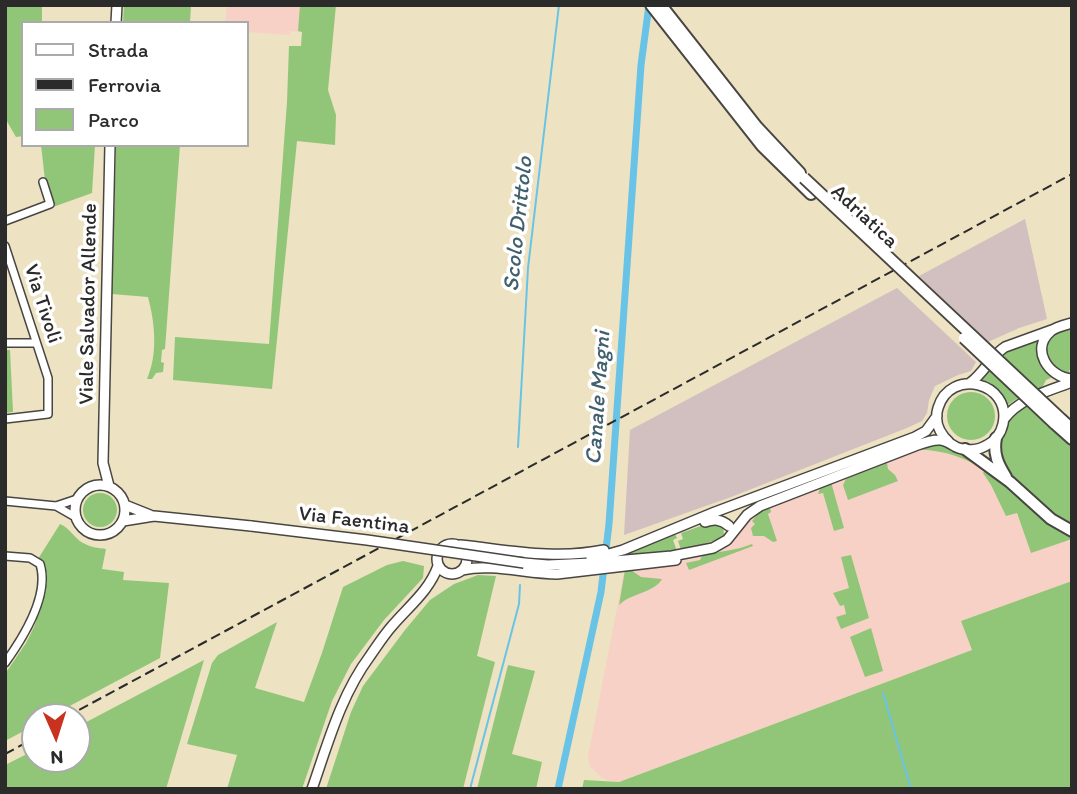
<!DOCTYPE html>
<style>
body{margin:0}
#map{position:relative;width:1077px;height:794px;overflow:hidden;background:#ede2c2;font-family:Itim,sans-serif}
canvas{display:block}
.frame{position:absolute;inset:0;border:7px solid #2b2b2b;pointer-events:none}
.legend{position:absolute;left:21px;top:21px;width:228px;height:126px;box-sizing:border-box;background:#fff;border:2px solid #aaa;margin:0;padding:9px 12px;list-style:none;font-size:21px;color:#2b2b2b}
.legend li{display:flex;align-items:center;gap:14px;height:35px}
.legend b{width:35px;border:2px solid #aaa}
.north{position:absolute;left:21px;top:703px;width:70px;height:70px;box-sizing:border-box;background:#fff;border:2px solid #aaa;border-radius:50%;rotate:177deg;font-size:19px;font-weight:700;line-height:28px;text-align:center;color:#2b2b2b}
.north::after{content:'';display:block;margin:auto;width:24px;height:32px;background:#c8321e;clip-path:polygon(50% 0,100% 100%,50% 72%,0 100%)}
</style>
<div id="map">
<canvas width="1077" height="794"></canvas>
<div class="frame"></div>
<ul class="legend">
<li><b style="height:9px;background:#fff"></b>Strada</li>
<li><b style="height:9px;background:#2b2b2b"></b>Ferrovia</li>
<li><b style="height:19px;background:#91c678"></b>Parco</li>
</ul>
<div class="north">N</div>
</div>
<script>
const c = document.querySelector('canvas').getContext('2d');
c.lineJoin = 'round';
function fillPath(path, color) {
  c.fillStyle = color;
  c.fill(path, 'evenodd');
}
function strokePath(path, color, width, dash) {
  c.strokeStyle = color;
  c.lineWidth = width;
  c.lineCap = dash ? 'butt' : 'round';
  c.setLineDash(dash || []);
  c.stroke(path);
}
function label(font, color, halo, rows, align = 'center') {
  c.font = font + ' Itim,sans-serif';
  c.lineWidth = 7;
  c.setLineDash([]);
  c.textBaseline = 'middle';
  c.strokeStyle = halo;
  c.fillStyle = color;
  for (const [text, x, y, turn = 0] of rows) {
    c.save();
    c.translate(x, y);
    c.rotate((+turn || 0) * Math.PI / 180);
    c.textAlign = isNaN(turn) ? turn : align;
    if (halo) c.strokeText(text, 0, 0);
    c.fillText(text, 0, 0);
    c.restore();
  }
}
fillPath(new Path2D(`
 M227 5H304L302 32 290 31V35L247 32V23H225Z
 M917 449 938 450 956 455 985 470 984 473 991 485 1006 515 1016 512 1031 553 1066 541 1072 542V581L961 621 972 650 618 782 610 781 602 778 590 766 588 757 625 567 651 566 693 559 728 544 747 520 768 504Z`), '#f7d1c6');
fillPath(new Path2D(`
 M1025 219 1047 319 1019 328 988 342 919 276Z
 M897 288 976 362 971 371 958 375 935 386 929 400 927 413 922 421 907 428 731 497 624 535 630 430Z`), '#d2bfbf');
fillPath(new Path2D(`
 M5 5H42V23H23V136L16 137 5 118Z
 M124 5H191L190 23H123Z
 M300 5H336L328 90 336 115 335 145 297 141 272 389 173 380 175 337 269 344 287 102 289 46H301L302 32 298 31Z
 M41 145H95L92 193 53 207 45 180Z
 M116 145H180L165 349 162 350 161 362 164 363 163 372 156 373 152 379H147C158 354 155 323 148 297L112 294Z
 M1072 327V369L1069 370 1070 373C1056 373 1052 366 1045 355 1048 335 1054 334 1072 327Z
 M1042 339C1038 355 1038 366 1053 377L1046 380 1042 388 1024 394 1006 406C1001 393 994 385 980 381L1003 353Z
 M5 350H10L13 412 5 413Z
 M947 416a24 24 0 1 1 48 0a24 24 0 1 1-48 0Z
 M1026 403 1072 446V525L1056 518 1011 476 1000 458V439L1008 419Z
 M932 444C941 444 945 446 953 450 973 459 991 472 1007 486 1028 503 1044 529 1072 535V539L1031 553 1017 513 1006 516 991 485 983 473 985 470C961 456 945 451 917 449Z
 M887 463 888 469 895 475 898 481 848 500 843 485 846 479Z
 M831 482 844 528 834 531 823 493 818 494 820 488Z
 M83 510a17 17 0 1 1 34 0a17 17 0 1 1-34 0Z
 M766 507 770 508 771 512 768 514 777 541 773 542 764 536H753L751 528 755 524 752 521C758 515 759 511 766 507Z
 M715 521 723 526 724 535 721 539 681 550 678 541 683 539 681 533Z
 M60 524C70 528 74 538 83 543 90 547 98 548 106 549L102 569 124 572 123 580 169 583 160 658 49 717H35V725L5 741V674L26 643 34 627 42 604 46 579 43 564 38 559Z
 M675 534 677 538 673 540 677 551 610 557 639 548Z
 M752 544 753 546 689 570 686 563 700 560 702 556C719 551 735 551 752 544Z
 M851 555 869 618 841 629 836 617 846 614 844 605 840 606 833 593 849 588 841 557Z
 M403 561 424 566 423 578 384 620 351 664 332 701 302 789H227L237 755 187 744 212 663 218 655 277 622 255 688 304 702 322 653 343 587 387 565Z
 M625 570H631L641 577 662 579C654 593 631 593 619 605Z
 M478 575 496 576 477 656 495 662 463 789H326L351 712 363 686 405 630 430 600 454 584Z
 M1072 581V789H582L584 780 619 782 972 650 961 621Z
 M871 628 883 671 865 677 850 637Z
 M204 660 166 789H5V765L35 750V759H77V727Z
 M508 665 535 671 512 754 542 762 536 789H477Z`), '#91c678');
strokePath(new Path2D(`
 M518 447 528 268 559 5
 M883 693 911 789
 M470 789 519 604 520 585`), '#69c3e7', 2);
strokePath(new Path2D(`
 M558 789 601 592 609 524 641 65 649 5`), '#69c3e7', 7);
const minor = new Path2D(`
 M5 221 50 204 43 182
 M5 246 48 378V414L5 419
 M5 343H36
 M5 501 56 506 77 499
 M56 506 77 518
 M5 556 30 558 40 564C50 596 23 638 5 663`);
const major = new Path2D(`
 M116 23 117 5
 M1072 323C1065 325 1056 327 1051 331 1030 349 1048 377 1072 379
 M970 383C984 373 991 356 1005 347L1052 330
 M1004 419C1020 398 1048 391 1072 382
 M75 510a25 25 0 1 1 50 0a25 25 0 1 1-50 0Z
 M109 486 103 463 110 145
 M125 505 150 515
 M123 521 154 516 251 526
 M705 522C714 519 721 519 729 526
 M437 559a15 15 0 1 1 30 0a15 15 0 1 1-30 0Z
 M460 545C508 550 555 560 604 550
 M591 559 623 550 715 512 915 437 926 431 937 416
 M524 563 548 565 591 563 672 556 713 548 727 540 747 515 760 506 915 446C923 443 932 439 941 440 947 441 951 444 956 447 965 451 978 451 987 445 995 441 1001 433 1003 424 1012 382 950 367 938 408 934 421 939 433 949 442
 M463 570C491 563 527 574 557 574L676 560
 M312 789C328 743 341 695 370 656 377 646 384 635 392 626 409 606 429 591 438 566`);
const highway = new Path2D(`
 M651 5 762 146 811 194
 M661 5 757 127 800 173
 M1062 420 1072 429
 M1054 423 1072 439
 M996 438C993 454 998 464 1006 477
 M965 449 1010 482 1051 519 1072 531`);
strokePath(minor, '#484642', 10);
strokePath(major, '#484642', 12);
strokePath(highway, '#484642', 14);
strokePath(minor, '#fff', 7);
strokePath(major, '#fff', 9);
strokePath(highway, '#fff', 10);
strokePath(new Path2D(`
 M66 717 1072 174
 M5 754 35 738`), '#2b2b2b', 2, [10, 5]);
const majorBridge = new Path2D(`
 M251 526 367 540 524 563`);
const highwayBridge = new Path2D(`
 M804 178 1062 420
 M964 338 1054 423`);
strokePath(majorBridge, '#484642', 12, []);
strokePath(highwayBridge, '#484642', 14, []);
strokePath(majorBridge, '#fff', 9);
strokePath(highwayBridge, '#fff', 10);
label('21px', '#2b2b2b', '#fff', [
 ["Adriatica",864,217,43],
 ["Via Tivoli",42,304,72],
 ["Viale Salvador Allende",89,304,-89],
 ["Via Faentina",354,521,7]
]);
label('italic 23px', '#41606d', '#fff', [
 ["Scolo Drittolo",519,224,-84],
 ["Canale Magni",599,398,-86]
]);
</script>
